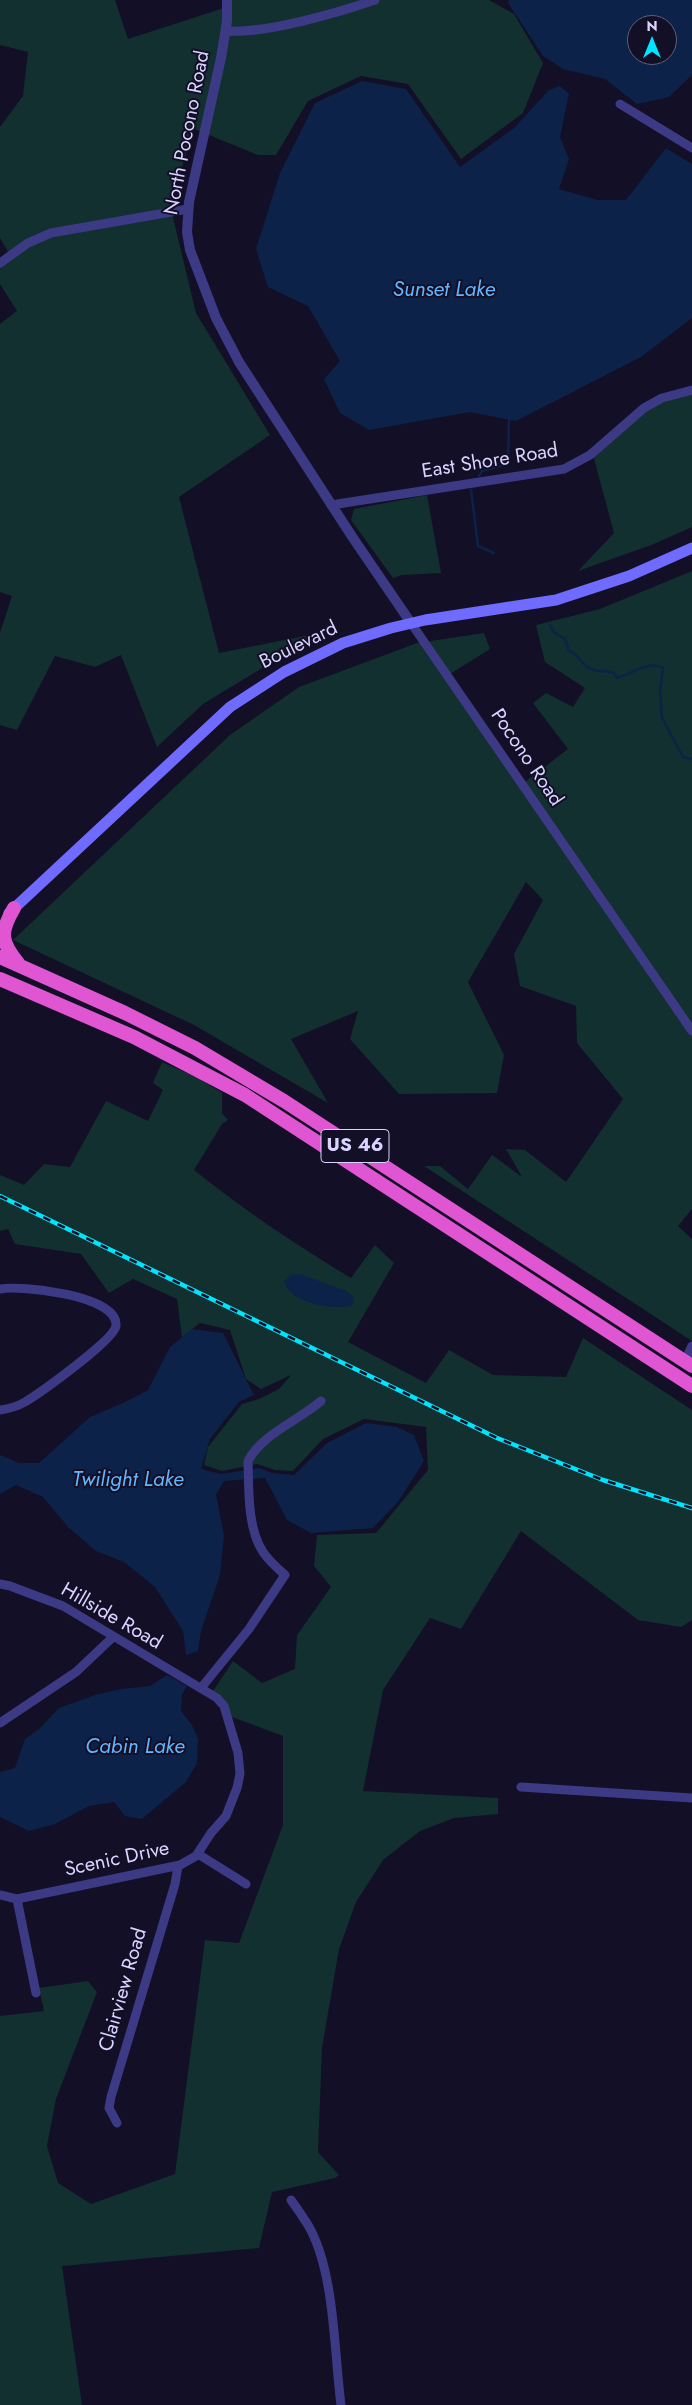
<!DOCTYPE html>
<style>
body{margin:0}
#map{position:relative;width:692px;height:2405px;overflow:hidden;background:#130f26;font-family:Jost,sans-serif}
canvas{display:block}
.north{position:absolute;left:627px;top:15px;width:50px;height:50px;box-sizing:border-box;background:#130f26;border:1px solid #625e7d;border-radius:50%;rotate:0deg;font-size:14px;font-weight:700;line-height:20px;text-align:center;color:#d9d4ff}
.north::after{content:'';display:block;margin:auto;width:18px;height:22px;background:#00e5ff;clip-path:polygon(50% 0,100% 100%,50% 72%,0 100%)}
</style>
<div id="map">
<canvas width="692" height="2405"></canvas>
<div class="north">N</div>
</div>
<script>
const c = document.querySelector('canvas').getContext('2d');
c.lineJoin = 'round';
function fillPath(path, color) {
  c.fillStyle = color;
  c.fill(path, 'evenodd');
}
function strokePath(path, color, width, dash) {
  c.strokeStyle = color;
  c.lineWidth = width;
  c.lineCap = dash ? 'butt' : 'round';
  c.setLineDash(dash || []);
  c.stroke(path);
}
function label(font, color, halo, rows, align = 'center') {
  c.font = font + ' Jost,sans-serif';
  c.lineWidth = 4;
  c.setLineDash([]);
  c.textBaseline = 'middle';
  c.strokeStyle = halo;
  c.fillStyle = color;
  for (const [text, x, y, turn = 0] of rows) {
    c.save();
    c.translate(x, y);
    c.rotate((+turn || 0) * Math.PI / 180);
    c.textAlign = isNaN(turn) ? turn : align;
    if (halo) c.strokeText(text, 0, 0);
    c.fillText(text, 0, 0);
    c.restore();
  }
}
fillPath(new Path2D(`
 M0 0H115L128 39 230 6 229 0H489L514 14 543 63 523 113 461 159 408 84 361 76 308 101 276 155H258L194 129 170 205 196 313 270 435 179 497 219 653 320 633 203 704 157 747 121 655 95 667 55 656 17 730 0 725V633L12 596 0 592V324L17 311 0 284V263L10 255 0 238V127L23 96 28 52 0 45Z
 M692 389V527L654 544 578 571 614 533 592 451 653 404Z
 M427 495 441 573 402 575 393 578 351 520 354 509Z
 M692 571V1209L678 1226 692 1239V1341L424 1166H440L468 1189 492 1155 522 1177 506 1149 525 1150 566 1182 623 1099 577 1043 576 1006 520 986 514 954 543 900 526 882 468 982 504 1055 497 1093 399 1094 350 1039 358 1011 291 1039 328 1103 194 1025 13 940 230 735 299 687 417 643 484 633 490 649 450 674 525 782 568 749 533 703 546 693 573 707 585 688 545 662 536 625 600 609Z
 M162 1062 198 1078 222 1093V1113L228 1120 222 1124 194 1170C244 1210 296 1245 351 1278L375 1245 394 1263 348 1342 426 1383 449 1350 493 1375 566 1377 583 1338 692 1410V1620L681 1627 638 1620 521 1531 461 1629 430 1618 383 1690 363 1791 498 1798V1814L454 1818 420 1831 383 1860 356 1902 339 1949 322 2048 318 2152 339 2175 335 2178 272 2192 259 2248 62 2266 82 2405H0V2016L44 2011 39 1988 88 1981 97 1992 56 2099 47 2146 58 2183 91 2204 175 2174 205 1940 239 1943 283 1825V1736L232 1717 213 1691 233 1661 262 1683 295 1669 297 1635 331 1587 314 1566 317 1535 376 1533 428 1470 426 1427 364 1419 323 1439 293 1471 275 1470 257 1464 222 1471 204 1465 208 1447 242 1404 259 1399 279 1389 291 1375 261 1389 246 1379 230 1330 200 1323 182 1337 177 1299 133 1279 109 1293 81 1254 15 1244 8 1229 0 1231V1175L24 1185 44 1164 70 1167 106 1101 148 1121 163 1090 153 1083Z`), '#12302f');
fillPath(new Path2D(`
 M509 0H692V75L669 97 637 104 605 79 563 69 543 56 508 3ZM637 25H667V55H637Z
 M362 81 406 89 460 167 514 128 549 90 560 86 569 94 560 137 569 159 559 189 598 200H626L666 148 692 164V318L641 357 516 421 470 412 369 430 340 413 324 379 340 361 308 306 268 287 256 249 280 173 315 103Z
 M300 1274 346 1291 353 1296 354 1302 351 1306C331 1310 290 1303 284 1282L290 1275Z
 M192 1329 223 1333 254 1395 239 1402 210 1439 201 1469 221 1474 259 1468 272 1473 294 1475 327 1443 366 1423 397 1427 414 1435 424 1461 398 1502 373 1528 311 1533 287 1520 265 1478 224 1481 216 1495 224 1535 220 1575 201 1631 198 1651 186 1655 183 1631 155 1587 124 1562 96 1551 69 1528 43 1497 16 1485 0 1494V1455L19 1463H39L90 1417 125 1402 148 1390 170 1347Z
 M167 1675 187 1686 182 1695 181 1711 192 1725 198 1739 197 1763 186 1782 142 1819 125 1816 114 1802 89 1806 55 1824 29 1831 0 1817V1772L15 1768 25 1739 40 1728 59 1708 95 1695 121 1689 150 1686Z`), '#0c2248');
strokePath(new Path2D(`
 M479 476 482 471 508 464 509 417
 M471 490 478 546 494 553
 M550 625 554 632 565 639 569 651C578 654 578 659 585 665 593 672 602 671 613 672L617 678C632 674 649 660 663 668L660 691 662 718 683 757 692 759`), '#0c2248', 2.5);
strokePath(new Path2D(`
 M226 31C265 34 337 13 375 0
 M620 104 692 148
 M0 263 28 243 51 233 188 209
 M331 505 564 469 590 455 644 408 662 398 692 390
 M411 623 692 1031
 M0 1289C21 1285 119 1295 116 1326 114 1340 40 1393 25 1402 18 1406 8 1409 0 1410
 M685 1361 692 1346
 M0 1584 10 1586 63 1606 217 1698 224 1706 238 1753 240 1774 237 1788 226 1816 211 1833 196 1856 180 1865 17 1899 0 1895
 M201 1688 249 1629 285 1575C277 1568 269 1561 263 1552 247 1528 249 1489 248 1461 262 1434 298 1421 321 1401
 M0 1723 76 1672 113 1637
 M521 1787 692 1798
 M198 1854 246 1884
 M17 1899 36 1993
 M117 2123 109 2108 111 2097 175 1884 178 1866
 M291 2200C297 2208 303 2217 308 2225 335 2271 334 2352 341 2405`), '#3d3a85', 9);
strokePath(new Path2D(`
 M227 0V21L221 58 189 202 187 232 190 250 216 318 239 362 353 538 411 623`), '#3d3a85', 10);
strokePath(new Path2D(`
 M9 913 230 707 284 672 343 643 391 628 425 620 556 600 629 576 692 548`), '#6f6bff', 11);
strokePath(new Path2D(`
 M14 908C0 932 0 941 18 963
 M0 957 125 1013 195 1048 284 1101 692 1366
 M0 979 134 1037 245 1095 692 1386`), '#e055d1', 14);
const rail = new Path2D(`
 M0 1196 497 1438 603 1480 692 1508`);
strokePath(rail, '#00e5ff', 4.5);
strokePath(rail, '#130f26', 2.5, [8]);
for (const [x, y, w] of [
 [355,1146,68]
]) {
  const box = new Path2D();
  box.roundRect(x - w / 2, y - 16.5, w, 33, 4);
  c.fillStyle = '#130f26';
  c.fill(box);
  strokePath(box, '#d9d4ff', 1);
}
label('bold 19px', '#d9d4ff', null, [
 ["US 46",355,1146]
]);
label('20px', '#d9d4ff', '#130f26', [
 ["North Pocono Road",188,133,-79],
 ["East Shore Road",490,462,-9],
 ["Boulevard",299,646,-26],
 ["Pocono Road",526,758,56],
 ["Hillside Road",111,1617,30],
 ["Scenic Drive",117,1860,-12],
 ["Clairview Road",124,1990,-74]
]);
label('italic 21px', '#62b6ff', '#130f26', [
 ["Sunset Lake",444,291],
 ["Twilight Lake",128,1481],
 ["Cabin Lake",135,1748]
]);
</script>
